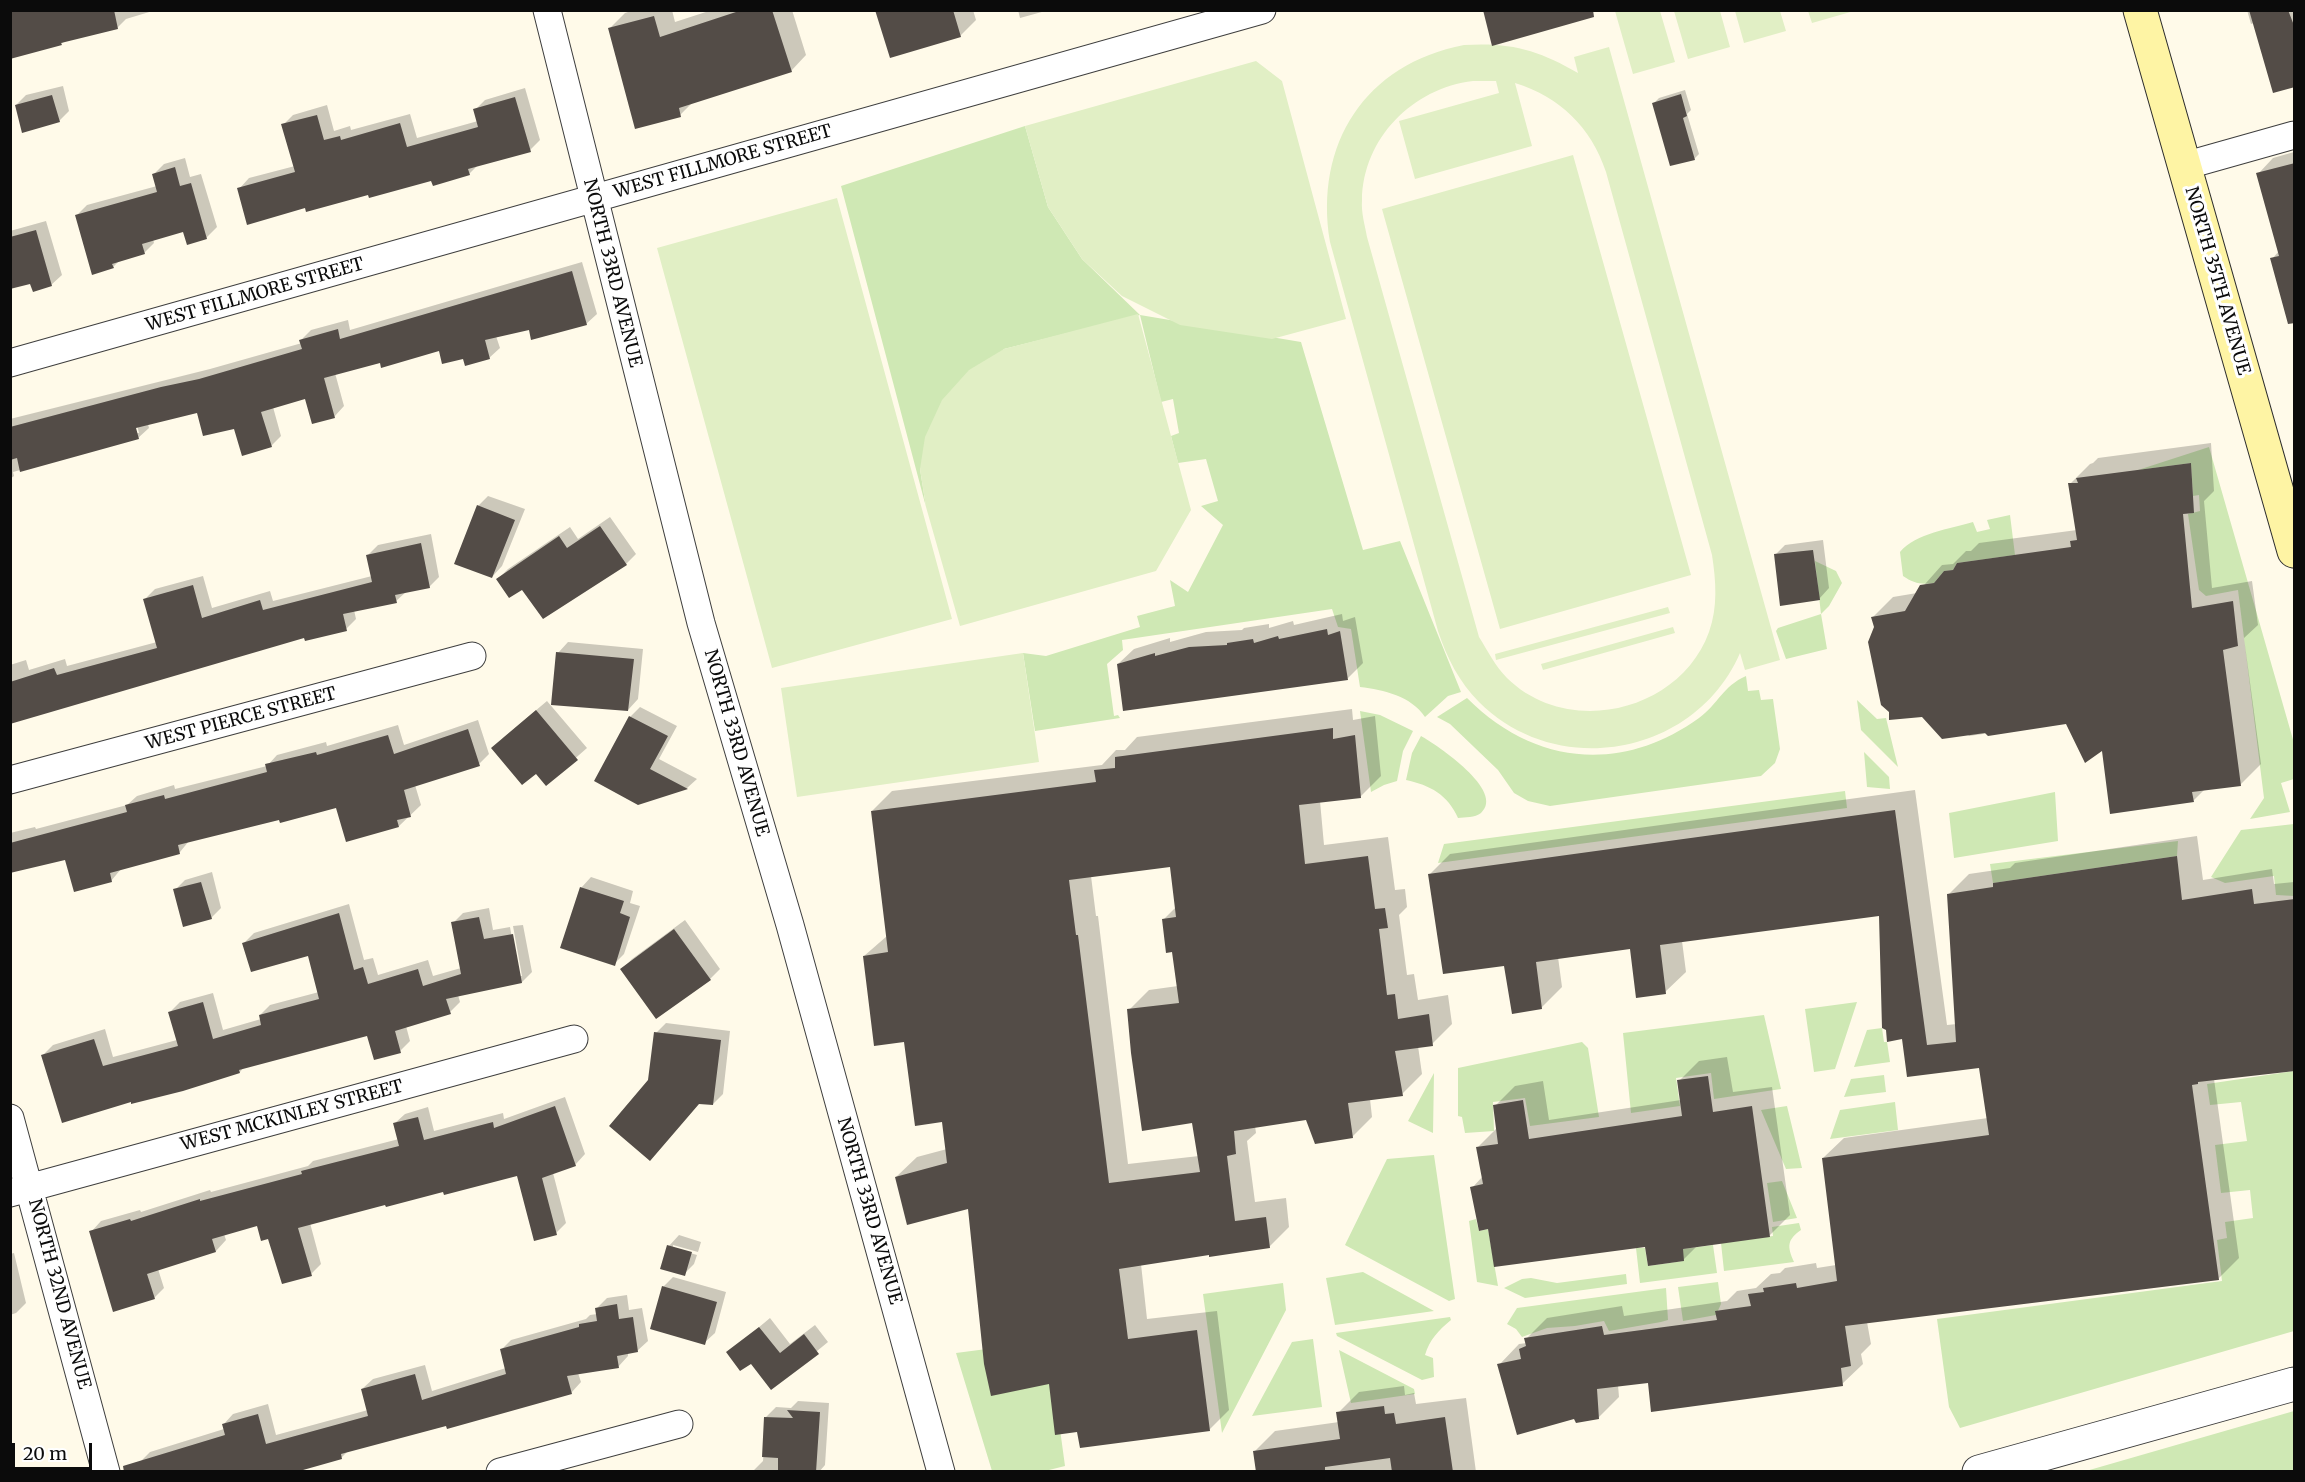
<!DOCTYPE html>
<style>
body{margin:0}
#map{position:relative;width:2305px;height:1482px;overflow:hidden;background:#fffae9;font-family:Merriweather,serif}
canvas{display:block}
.frame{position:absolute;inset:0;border:12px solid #0b0b0b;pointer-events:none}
.scale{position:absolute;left:12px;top:1443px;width:80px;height:27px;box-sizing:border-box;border:3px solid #0b0b0b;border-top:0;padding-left:8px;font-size:18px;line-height:21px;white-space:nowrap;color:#0b0b0b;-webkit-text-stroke:4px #fff;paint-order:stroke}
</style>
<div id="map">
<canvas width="2305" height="1482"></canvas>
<div class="frame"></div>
<div class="scale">20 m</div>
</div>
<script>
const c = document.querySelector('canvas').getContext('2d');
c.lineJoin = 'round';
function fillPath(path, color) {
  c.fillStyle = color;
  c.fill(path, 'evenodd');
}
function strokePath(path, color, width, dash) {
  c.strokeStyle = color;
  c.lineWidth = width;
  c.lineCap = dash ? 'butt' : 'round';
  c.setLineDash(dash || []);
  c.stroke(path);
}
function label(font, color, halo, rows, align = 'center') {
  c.font = font + ' Merriweather,serif';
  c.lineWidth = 6;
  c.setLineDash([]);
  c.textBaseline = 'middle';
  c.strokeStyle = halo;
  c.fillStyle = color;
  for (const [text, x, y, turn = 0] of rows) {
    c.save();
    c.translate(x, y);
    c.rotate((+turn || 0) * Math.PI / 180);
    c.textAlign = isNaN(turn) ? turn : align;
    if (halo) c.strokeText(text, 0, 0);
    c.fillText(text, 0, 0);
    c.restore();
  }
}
fillPath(new Path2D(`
 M1025 126 1048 207 1082 259 1140 315 1301 342 1363 550 1400 541 1461 692 1448 696 1425 717C1411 696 1384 690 1360 687L1351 629 1338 627 1332 609 1122 640 1123 650 1107 664 1114 716 1118 715 1120 718 1035 731 1023 653 1046 656 1140 627 1137 616 1175 606 1170 580 1188 592 1223 525 1201 506 1218 501 1206 459 1178 463 1171 436 1179 433 1173 399 1161 402 1140 315 1004 349 920 469 926 507 841 186Z
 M2209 447 2294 743V779L2281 783 2290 812 2250 819 2264 798 2238 590 2206 596 2199 590 2188 514 2200 511 2199 495 2193 496 2191 463 2138 470Z
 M2010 515 2015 555 1957 563 1953 570 1944 571 1934 583C1921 585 1913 583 1903 576L1900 552C1916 533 1950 529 1973 522L1977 532 1990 529 1987 520Z
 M1815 561 1836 571 1842 583 1829 606 1821 614 1827 649 1786 659 1776 631 1778 628 1821 614Z
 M1746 676 1748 691 1759 690 1761 700 1773 699 1780 749 1775 763 1761 776 1550 806 1528 801 1514 793 1498 770 1450 724 1437 717 1467 698C1534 765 1621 774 1699 718 1718 704 1723 686 1746 676Z
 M1857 700 1877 719 1886 718 1898 767 1861 730Z
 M1360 711 1380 715 1413 731 1403 751 1397 781 1384 785 1371 792Z
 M1421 736C1437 745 1506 791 1481 813 1475 818 1465 817 1458 818 1448 795 1430 785 1406 780L1412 753Z
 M1864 752 1889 777 1890 789 1867 787Z
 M1845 791 1847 808 1438 863 1444 844Z
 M2055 792 2058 841 1954 858 1949 813Z
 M2294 824V896L2276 895 2274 876 2225 883 2211 877 2241 830Z
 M2178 841 2177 856 1993 883 1990 864Z
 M1857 1002 1835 1069 1814 1072 1805 1009Z
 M1764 1015 1781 1089 1714 1099 1711 1073 1676 1078 1680 1106 1631 1113 1623 1033Z
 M1882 1028 1884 1042H1887L1890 1062 1854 1067 1867 1030Z
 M1582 1042 1588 1048 1599 1117 1530 1126 1525 1098 1493 1102 1494 1131 1465 1133 1462 1117 1458 1116V1068Z
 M2294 1071V1331L1960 1428 1949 1407 1937 1319 2222 1281 2217 1240 2227 1238 2225 1222 2253 1218 2250 1190 2221 1193 2215 1145 2247 1141 2241 1102 2210 1105 2207 1084Z
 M1434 1073 1433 1133 1408 1121Z
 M1884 1075 1886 1092 1844 1097 1851 1079Z
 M1895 1102 1898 1130 1830 1139 1840 1110Z
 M1787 1106 1802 1168 1786 1169 1761 1110Z
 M1434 1155 1455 1299 1449 1301 1345 1245 1387 1159Z
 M1782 1181 1797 1218 1773 1222 1767 1183Z
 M1476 1219 1479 1231 1488 1229 1498 1286 1477 1282 1469 1221Z
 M1799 1223 1801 1230C1787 1240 1787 1246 1794 1262L1724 1271 1721 1243 1773 1236 1772 1227Z
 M1713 1245 1717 1273 1640 1283 1636 1248H1645L1648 1266 1683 1261V1249Z
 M1363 1272 1434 1311 1335 1325 1326 1278Z
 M1626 1274 1627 1284 1525 1298 1504 1288 1522 1279 1531 1278 1557 1283Z
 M1718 1282 1721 1304 1716 1315 1683 1321 1678 1287Z
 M1283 1283 1286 1310 1222 1433 1203 1294Z
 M1666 1288 1668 1320 1661 1322 1609 1331 1604 1321 1575 1326 1547 1328 1522 1337 1516 1329 1507 1324 1517 1308Z
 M1450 1317 1451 1320C1438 1331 1430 1339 1425 1355L1433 1358 1434 1377 1422 1380 1337 1336 1336 1333Z
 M1313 1339 1322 1407 1252 1416 1292 1342Z
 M1048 1341 1065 1466 1045 1471H992L956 1353Z
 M1339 1350 1414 1389 1415 1394 1351 1403Z
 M2294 1411V1471H2086Z`), '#cfe8b4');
fillPath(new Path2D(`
 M1615 11H1660L1675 62 1633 74Z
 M1674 11H1720L1730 47 1688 59Z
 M1735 11H1780L1786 31 1744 43Z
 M1854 11 1812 23 1808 11 1854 10Z
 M1464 45C1510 42 1539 50 1578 73L1574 57 1609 47 1780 660 1745 670 1740 653C1696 755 1558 781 1479 702 1459 682 1447 658 1438 631L1330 242C1314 144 1365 64 1464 45ZM1473 81H1496L1499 93 1399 121 1415 179 1532 146 1515 83C1560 97 1591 127 1606 172L1712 555C1716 581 1718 607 1709 632 1680 712 1568 738 1507 678 1495 666 1488 651 1479 637L1367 237C1365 225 1361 213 1362 200 1363 138 1413 88 1473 81Z
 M1256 61 1282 81 1346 319 1272 339 1180 325 1122 296 1082 259 1048 207 1025 126Z
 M1573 155 1691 575 1500 629 1382 209Z
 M837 198 952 619 772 668 657 248Z
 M1138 314 1191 510 1156 571 960 626 926 507 920 469 925 437 942 400 969 370 1004 349Z
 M1668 607 1670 613 1496 660 1495 654Z
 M1673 627 1675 633 1543 670 1541 664Z
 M1023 653 1039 762 797 797 781 688Z`), '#e1efc5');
fillPath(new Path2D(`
 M10 10H156L126 19 117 28 65 41 61 44Z
 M634 10H672L675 22 712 10H792L806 55 791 71 693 102 680 115 610 28 625 13Z
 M877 10H973L976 20 960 36Z
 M1018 10H1049L1020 18Z
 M2247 10H2294V85L2254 23 2251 24Z
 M63 86 69 111 59 121 16 105 26 95Z
 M525 88 540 140 530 150 479 164 469 174 432 179 306 206 239 189 249 178 295 166 283 125 293 115 327 105 334 131 350 126 351 130 410 114 417 138 478 121 475 110 485 100Z
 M1685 90 1691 110 1687 114 1699 154 1694 159 1654 103 1659 98Z
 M2294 152V310L2272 259 2279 251 2258 174 2273 158Z
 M185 158 190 177 201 174 217 227 206 238 184 230 153 239 154 243 144 253 120 260 113 267 77 215 87 205 157 186 154 174 164 164Z
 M46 221 62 275 51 285 31 282 10 288V231Z
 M582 262 597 314 586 324 530 328 496 336 500 348 489 358 464 357 440 349 335 373 344 406 334 417 306 397 273 407 281 436 271 446 235 427 198 411 148 424 149 428 138 438 13 472 14 476 10 479V419L210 369 302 343 301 340 311 330 348 320 350 330ZM136 421 139 433H136Z
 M2211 443 2214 491 2204 501 2212 588 2252 581 2258 625 2244 638 2261 764 2240 785 2205 789 2194 800 2103 749 2067 722 1969 736 1876 627 1873 617 1893 597 1917 593 1942 565 1953 564 1966 551H1971L1979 543 2077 530 2070 484 2090 464 2093 463 2098 458Z
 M488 496 525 509 502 566 492 577 478 506Z
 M610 517 636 554 626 564 498 579 508 569 570 527 578 539Z
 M431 534 439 577 429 587 406 592 396 601 354 610 356 619 346 629 305 636 10 723V665L26 660 29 670 65 659 67 666 157 642 145 599 155 589 203 576 212 608 270 591 273 601 372 576 368 555 378 545Z
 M1823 540 1829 588 1819 599 1775 555 1785 545Z
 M1342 614 1343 621 1355 617 1363 663 1348 678 1118 664 1134 649 1170 638V642L1206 632 1242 630 1244 628 1269 624V628L1293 621 1294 625Z
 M568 642 643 649 638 699 628 710 558 653Z
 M547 701 587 748 546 784 503 738Z
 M640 707 677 726 659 759 697 779 687 788 639 803 630 717Z
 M1352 709 1353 720 1375 716 1381 776 1361 796 1320 801 1324 845 1388 837 1395 890 1405 889 1407 907 1399 915 1407 975 1414 974 1418 1000 1448 995 1452 1024 1432 1044 1418 1046 1422 1074 1402 1094 1370 1099 1372 1117 1352 1137 1307 1118 1255 1126 1256 1133 1247 1141 1255 1202 1286 1198 1289 1227 1269 1247 1210 1253 1141 1264 1147 1319 1217 1311 1229 1410 1209 1430H1079L1050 1382 970 1207 896 1177 917 1157 947 1149 944 1121 864 956 887 936 872 811 892 791 1102 765 1116 750H1125L1137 737ZM1171 865 1176 907 1163 920 1173 950 1178 986 1149 990 1129 1010 1193 1122 1199 1156 1128 1164 1098 916H1096L1091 876Z
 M478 720 489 754 479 764 415 785 421 805 399 826 337 807 280 818 189 841 180 852 121 869 111 881 66 858 10 872V833L35 827 36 829 127 805 137 796 174 785 175 789 267 766 277 755 326 742 327 746 398 725 404 745Z
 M1915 790 1947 1025 1957 1024 1948 895 1969 874 2010 868 2015 863 2197 836 2203 880 2272 869 2274 884 2294 882V1069L2214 1079 2239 1258 2218 1279 1867 1322 1871 1344 1861 1354 1863 1364 1842 1384 1649 1381 1618 1385 1619 1397 1599 1417H1574L1499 1365 1519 1344 1527 1343 1526 1339 1547 1318 1622 1306 1624 1316 1727 1301 1737 1291 1756 1288 1771 1274 1780 1273 1785 1268 1816 1263 1817 1268 1836 1265 1823 1158 1844 1138 1988 1118 1980 1066 1903 1037 1881 914 1682 941 1686 972 1665 992 1631 947 1558 957 1562 987 1541 1008 1430 874 1450 854Z
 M212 872 221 908 211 918 175 890 185 880Z
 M591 877 633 891 630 903 640 906 624 954 614 964 581 888Z
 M349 904 364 960 373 958 378 975 428 960 433 976 461 968 453 923 463 913 489 908 493 930 510 927 519 976H522L513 926 523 925 532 972 522 982 458 995 460 1002 450 1012 406 1026 410 1041 400 1051 368 1034 244 1067 240 1072 183 1089 43 1055 53 1045 105 1029 113 1057 177 1040 170 1012 180 1002 213 993 223 1030 261 1019 260 1015 270 1005 319 992 309 954 244 943 254 933Z
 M685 920 720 969 710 979 622 969 632 959Z
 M666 1023 730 1031 723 1094 713 1104 700 1102 650 1080 656 1033Z
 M1727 1057 1733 1092 1772 1087 1790 1215 1770 1235 1698 1245 1683 1260 1647 1246 1490 1227 1472 1188 1483 1176 1478 1147 1497 1128 1495 1106 1515 1086 1543 1081 1549 1120 1681 1100 1679 1081 1699 1061Z
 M565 1097 585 1154 575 1165 553 1173 566 1223 556 1233 518 1174 444 1190 310 1223 321 1264 311 1274 258 1224 224 1234 226 1240 216 1251 158 1269 164 1288 154 1298 91 1232 101 1221 140 1210 141 1212 210 1190 211 1192 308 1166 313 1161 399 1139 394 1124 405 1114 428 1107 434 1131 503 1113 504 1119Z
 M679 1235 701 1242 698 1252 673 1245V1248L697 1255 694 1264 684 1274 669 1246Z
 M14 1253 26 1303 16 1313 10 1315V1254Z
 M673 1277 726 1292 715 1333 704 1343 663 1287Z
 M627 1295 629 1310 642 1308 648 1341 637 1351 628 1353V1356L618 1367 578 1373 581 1382 571 1393 348 1451 342 1457 140 1462 150 1452 224 1429 223 1425 233 1414 268 1404 276 1435 368 1410 362 1389 373 1379 425 1365 432 1391 506 1368 501 1350 511 1340 586 1319 590 1315 597 1314V1308L607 1298Z
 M770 1318 790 1344 815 1325 828 1342 772 1388 751 1362 728 1353Z
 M1404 1386 1405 1395 1414 1393 1416 1404 1466 1398 1476 1472H1257L1255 1451 1275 1431 1339 1422 1338 1413 1359 1392Z
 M798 1401 829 1403 825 1465 819 1472H752L763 1461 766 1417 776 1407 791 1408Z`), '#0003');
fillPath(new Path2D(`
 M10 10H114L118 29 61 43 62 45 10 59Z
 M742 10H772L792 72 679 108 681 117 635 129 608 28 654 16 660 37Z
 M875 10H953L961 37 890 58Z
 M1483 10H1593L1594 17 1492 46Z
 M2249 10H2288L2295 28V87L2273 93Z
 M1681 94 1687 116 1683 118 1695 160 1670 166 1652 103Z
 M52 95 60 122 22 133 15 105Z
 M515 97 531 152 468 169 470 175 433 186 431 181 369 198 368 195 306 212 305 208 247 225 237 188 295 172 281 124 317 115 324 140 340 136 341 140 400 123 407 147 478 127 473 109Z
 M2295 163V323L2288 324 2270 258 2279 256 2256 173Z
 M175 167 180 186 191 183 207 239 187 245 183 232 142 244 145 254 112 264 114 268 92 275 75 215 157 192 152 174Z
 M36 230 52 286 33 292 30 284 10 289V237Z
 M572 271 587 325 531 340 529 330 485 340 490 359 465 366 463 359 442 364 439 351 381 368 380 363 324 378 335 418 312 424 305 399 261 412 272 447 242 456 234 429 203 436 197 413 136 428 139 439 20 472 17 458 10 460V427L161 387 199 379 302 349 299 340 338 329 340 339Z
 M2191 463 2194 513 2183 514 2192 608 2233 601 2238 646 2223 650 2241 786 2192 792 2194 802 2110 814 2102 751 2085 763 2066 724 1988 736 1985 733 1942 739 1922 717 1889 720V712L1881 705 1868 642 1874 627 1871 617 1905 611 1920 585 1934 583 1944 571 1953 570 1957 563 2071 547 2070 541 2077 540 2068 483H2078L2076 478Z
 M477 505 515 520 492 578 454 564Z
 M600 526 627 565 543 619 522 590 509 598 496 579 559 536 567 548Z
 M421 543 430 588 395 595 397 603 343 614 347 631 305 641 304 638 10 724V682L54 668 57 675 157 648 143 599 193 585 202 618 260 600 263 610 372 582 366 555Z
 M1813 550 1820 600 1780 606 1774 554Z
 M1327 629 1328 635 1340 631 1348 680 1123 711 1117 664 1155 653V656L1189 647 1227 645V643L1253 639 1254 643 1278 636 1279 639Z
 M556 652 634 659 628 711 551 705Z
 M536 710 578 760 546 786 536 774 522 785 491 748Z
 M629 716 668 736 650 769 688 789 638 805 594 781Z
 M1333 728V739L1355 735 1361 798 1299 805 1305 864 1368 856 1375 909 1385 908 1388 928 1379 929 1387 995 1395 994 1398 1019 1429 1014 1433 1046 1395 1051 1403 1096 1348 1103 1353 1138 1315 1144 1306 1120 1234 1131 1236 1154 1227 1156 1235 1221 1266 1217 1270 1248 1209 1257V1255L1119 1269 1128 1339 1197 1330 1210 1431 1080 1448 1077 1432 1055 1435 1049 1384 991 1396 984 1364 968 1209 907 1225 895 1177 947 1163 942 1122 915 1126 904 1042 874 1046 863 956 888 952 871 811 1096 782 1094 770 1115 768V757ZM1170 867 1176 917 1162 919 1166 953 1172 952 1179 1003 1127 1009 1131 1053 1142 1131 1192 1123 1200 1172 1109 1183 1078 935H1076L1069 880Z
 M468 729 480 766 404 790 411 817 397 820 399 827 346 842 336 808 280 823 279 820 178 845 180 854 110 873 112 882 74 892 65 860 10 873V843L127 812 125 805 164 795 165 799 267 772 265 764 316 752 317 755 388 735 394 754Z
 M1895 810 1927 1045 1956 1042 1947 894 1993 887V883L2177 856 2182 900 2252 889 2254 904 2295 899V1071L2198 1082V1084L2192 1085 2219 1280 1845 1326 1851 1366 1841 1368 1843 1386 1651 1412 1648 1383 1597 1389 1599 1419 1576 1423 1574 1419 1517 1435 1497 1364 1521 1359 1519 1349 1526 1346 1524 1338 1602 1326 1604 1335 1717 1320 1715 1311 1751 1306 1748 1294 1764 1292 1763 1288 1796 1283 1797 1288 1837 1281 1822 1158 1989 1135 1979 1068 1907 1077 1902 1039 1887 1042 1886 1030 1882 1028 1879 916 1660 945 1666 994 1636 998 1630 949 1536 962 1542 1009 1512 1014 1504 966 1443 974 1428 874Z
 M201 882 212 919 183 927 173 889Z
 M580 887 624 901 620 913 630 917 615 966 560 948Z
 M339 913 354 970 363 967 368 984 418 969 423 986 461 974 451 922 479 917 484 939 513 934 522 983 446 999 451 1014 395 1031 401 1053 374 1060 367 1036 239 1070 240 1073 183 1091 131 1104V1102L62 1123 41 1055 94 1039 103 1066 178 1046 168 1012 203 1002 213 1039 261 1025 259 1015 319 999 308 956 251 972 242 943Z
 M674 929 711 980 656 1019 620 969Z
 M654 1032 721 1040 713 1105 699 1104 650 1161 609 1126 648 1080Z
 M1708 1076 1713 1112 1752 1106 1770 1237 1683 1249 1684 1261 1648 1266 1645 1247 1494 1267 1488 1229 1479 1231 1470 1187 1483 1184 1476 1147 1498 1144 1493 1105 1523 1100 1529 1139 1682 1116 1677 1080Z
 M555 1106 576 1166 542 1178 557 1235 534 1241 517 1176 444 1195 443 1192 386 1207 385 1205 298 1228 312 1276 282 1284 268 1239 261 1241 257 1226 212 1239 216 1252 147 1274 155 1299 113 1312 89 1231 130 1219 131 1221 200 1199V1201L302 1174 301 1171 399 1146 393 1123 418 1117 424 1140 493 1122 494 1128Z
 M667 1245 692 1252 685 1276 660 1269Z
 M662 1286 717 1302 705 1345 650 1329Z
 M617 1304 619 1319 633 1317 638 1352 617 1356 619 1368 567 1376 572 1394 447 1429 446 1426 341 1454 342 1459 296 1472H124L123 1466 225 1435 222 1424 258 1414 266 1444 368 1416 361 1389 415 1374 422 1400 506 1374 500 1349 579 1327V1324L597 1321 595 1308Z
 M759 1327 780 1353 804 1334 819 1354 771 1390 751 1364 740 1371 726 1352Z
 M1384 1406 1385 1414 1394 1413 1396 1424 1445 1417 1453 1472H1392L1390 1458 1325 1467V1472H1256L1253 1451 1340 1439 1336 1412Z
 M787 1410 820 1412 816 1472H778V1458L762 1457 764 1417 793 1418Z`), '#534c47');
const minor = new Path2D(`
 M547 10 701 623 790 925 941 1472
 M2184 166 2294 135
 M10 363 1262 10
 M10 780 472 656
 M10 1118 106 1472
 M10 1193 574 1039
 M500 1472 679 1424`);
const tertiary = new Path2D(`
 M1979 1472 2294 1384`);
const secondary = new Path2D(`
 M2140 10 2294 551`);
strokePath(minor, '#3e3e3e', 29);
strokePath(tertiary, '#3e3e3e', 35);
strokePath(secondary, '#2d2d2d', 35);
strokePath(minor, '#fff', 27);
strokePath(tertiary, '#fff', 33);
strokePath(secondary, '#fef4a4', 33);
label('18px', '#0b0b0b', '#fff', [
 ["WEST FILLMORE STREET",723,162,-16],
 ["NORTH 33RD AVENUE",612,273,76],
 ["NORTH 35TH AVENUE",2217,281,74],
 ["WEST FILLMORE STREET",255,295,-16],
 ["WEST PIERCE STREET",241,719,-15],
 ["NORTH 33RD AVENUE",736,743,74],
 ["WEST MCKINLEY STREET",292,1116,-15],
 ["NORTH 33RD AVENUE",869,1211,74],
 ["NORTH 32ND AVENUE",59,1294,75]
]);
</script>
